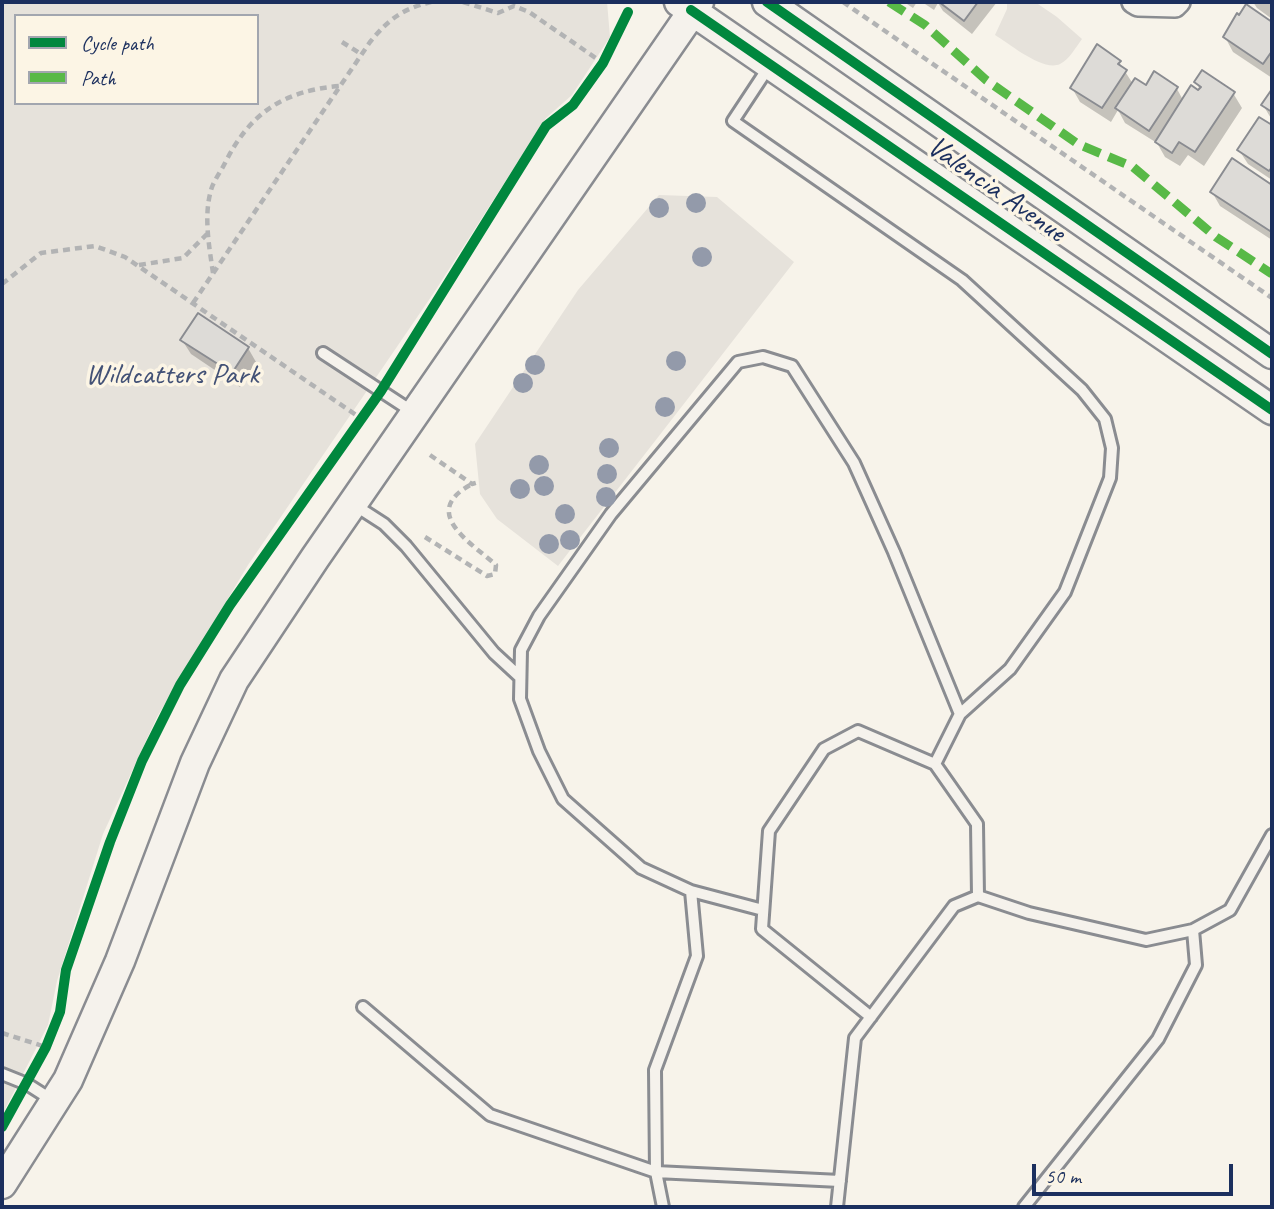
<!DOCTYPE html>
<style>
body{margin:0}
#map{position:relative;width:1274px;height:1209px;overflow:hidden;background:#f7f3ea;font-family:Caveat,sans-serif}
canvas{display:block}
.frame{position:absolute;inset:0;border:4px solid #1b2f5e;pointer-events:none}
.legend{position:absolute;left:14px;top:14px;width:245px;height:91px;box-sizing:border-box;background:#fcf5e5;border:2px solid #a2a6af;margin:0;padding:9px 12px;list-style:none;font-size:21px;color:#1b2f5e}
.legend li{display:flex;align-items:center;gap:14px;height:35px}
.legend b{width:35px;border:2px solid #a2a6af}
.scale{position:absolute;left:1032px;top:1164px;width:201px;height:32px;box-sizing:border-box;border:4px solid #1b2f5e;border-top:0;padding-left:9px;font-size:21px;line-height:24px;white-space:nowrap;color:#1b2f5e;-webkit-text-stroke:5px #fcf5e5;paint-order:stroke}
</style>
<div id="map">
<canvas width="1274" height="1209"></canvas>
<div class="frame"></div>
<ul class="legend">
<li><b style="height:9px;background:#00873e"></b>Cycle path</li>
<li><b style="height:9px;background:#58b947"></b>Path</li>
</ul>
<div class="scale">50 m</div>
</div>
<script>
const c = document.querySelector('canvas').getContext('2d');
c.lineJoin = 'round';
function fillPath(path, color) {
  c.fillStyle = color;
  c.fill(path, 'evenodd');
}
function strokePath(path, color, width, dash) {
  c.strokeStyle = color;
  c.lineWidth = width;
  c.lineCap = dash ? 'butt' : 'round';
  c.setLineDash(dash || []);
  c.stroke(path);
}
function label(font, color, halo, rows, align = 'center') {
  c.font = font + ' Caveat,sans-serif';
  c.lineWidth = 7;
  c.setLineDash([]);
  c.textBaseline = 'middle';
  c.strokeStyle = halo;
  c.fillStyle = color;
  for (const [text, x, y, turn = 0] of rows) {
    c.save();
    c.translate(x, y);
    c.rotate((+turn || 0) * Math.PI / 180);
    c.textAlign = isNaN(turn) ? turn : align;
    if (halo) c.strokeText(text, 0, 0);
    c.fillText(text, 0, 0);
    c.restore();
  }
}
fillPath(new Path2D(`
 M2 2H607L610 37 572 95 546 118 435 291 248 565 157 717 103 834 57 981 48 1025 2 1115ZM16 16H257V103H16Z
 M1007 2H1035L1057 17 1082 39C1076 47 1069 60 1060 64 1043 72 1010 44 995 35L1007 9Z
 M659 195 717 197 794 262 558 566 497 519 480 494 475 444 578 290Z`), '#e6e2db');
fillPath(new Path2D(`
 M904 2H917L913 8Z
 M922 2H997L972 34 943 11 938 3 934 10Z
 M1253 2H1272V19L1257 8Z
 M1246 7 1272 25V78L1233 52 1225 37Z
 M1119 62 1133 84 1147 88 1177 89 1183 100 1199 93 1200 90 1196 82 1233 93 1242 108 1204 166 1188 155 1180 166 1165 157 1157 143 1125 123 1118 110 1111 122 1080 102 1072 88Z
 M1272 92V120L1263 105Z
 M1260 119 1272 127V180L1248 164 1239 150Z
 M1232 161 1272 187V240L1220 206 1212 192Z
 M182 340 248 348 256 362 240 387 191 354Z`), '#0003');
const building = new Path2D(`
 M939 2H978L964 21Z
 M1246 4 1272 22V51L1263 64 1223 37 1237 13 1239 15Z
 M1097 44 1121 61 1118 64 1127 70 1102 108 1070 88Z
 M1202 70 1235 92 1195 152 1179 142 1172 153 1155 142 1191 85 1198 90 1201 87 1194 82Z
 M1154 71 1178 87 1149 131 1115 108 1135 78 1146 85Z
 M1272 89V112L1261 105Z
 M1259 117 1272 125V167L1269 171 1237 150Z
 M1232 158 1272 185V228L1270 231 1210 192Z
 M198 313 249 347 232 373 180 340Z`);
fillPath(building, '#dddbd7');
strokePath(building, '#8a8c91', 2);
const service = new Path2D(`
 M770 65 733 121 962 280 1082 390 1105 419 1112 448 1110 478 1065 592 1010 669 960 714 935 764
 M323 353 413 412
 M353 504 384 524 406 546 494 653 520 677
 M763 910 691 891 641 868 563 799 539 751 520 699 521 650 539 616 611 514 738 362 763 357 792 366 854 463 894 552 960 714
 M363 1007 490 1115 656 1172 840 1181
 M871 1017 762 929 769 831 824 749 858 731 935 764 977 824 978 896
 M2 1074 27 1084 52 1100
 M663 1207 656 1172 655 1070 697 956 691 891
 M837 1207 855 1038 954 906 978 896 1029 913 1146 940 1193 930 1230 910 1272 835
 M1024 1207 1158 1039 1196 965 1193 930`);
const minor = new Path2D(`
 M1133 2 1138 5 1175 6 1179 2`);
const tertiary = new Path2D(`
 M679 2 1272 410
 M767 2 1272 354
 M2 1184 68 1080 120 961 195 763 234 680 315 558 699 2`);
strokePath(service, '#8a8c91', 16);
strokePath(minor, '#8a8c91', 26);
strokePath(tertiary, '#8a8c91', 33);
strokePath(new Path2D(`
 M463 2 498 13 514 6 529 12 603 63
 M843 2 1272 298
 M342 42 361 54
 M139 265 183 258 207 234
 M213 273C209 245 203 214 212 187 215 179 221 171 225 163 250 113 283 91 339 86
 M2 284 41 253 95 246 125 257 362 419
 M193 303 370 42C389 19 402 9 431 2
 M430 455 472 484 479 482
 M425 537 487 576 495 574 496 565C470 542 419 512 472 484
 M2 1033 46 1047`), '#b2b3b4', 4.5, [7, 5]);
strokePath(service, '#f5f2ec', 10);
strokePath(minor, '#f5f2ec', 21);
strokePath(tertiary, '#f5f2ec', 28);
strokePath(new Path2D(`
 M889 2 925 25 986 80 1078 144 1133 167 1216 237 1272 274`), '#58b947', 9, [18, 9]);
strokePath(new Path2D(`
 M767 2 1272 354
 M691 10 1272 410
 M2 1127 46 1047 60 1012 66 970 110 842 142 761 180 685 230 605 381 391 546 126 573 105 603 63 628 12`), '#00873e', 10);
c.fillStyle = '#939aaa';
for (const [x, y] of [
 [696,203],
 [659,208],
 [702,257],
 [676,361],
 [535,365],
 [523,383],
 [665,407],
 [609,448],
 [539,465],
 [607,474],
 [544,486],
 [520,489],
 [606,497],
 [565,514],
 [570,540],
 [549,544]
]) {
  c.beginPath();
  c.arc(x, y, 10, 0, 2 * Math.PI);
  c.fill();
}
label('30px', '#1b2f5e', '#fcf5e5', [
 ["Valencia Avenue",996,190,35]
]);
label('30px', '#425176', '#fcf5e5', [
 ["Wildcatters Park",172,375]
]);
</script>
